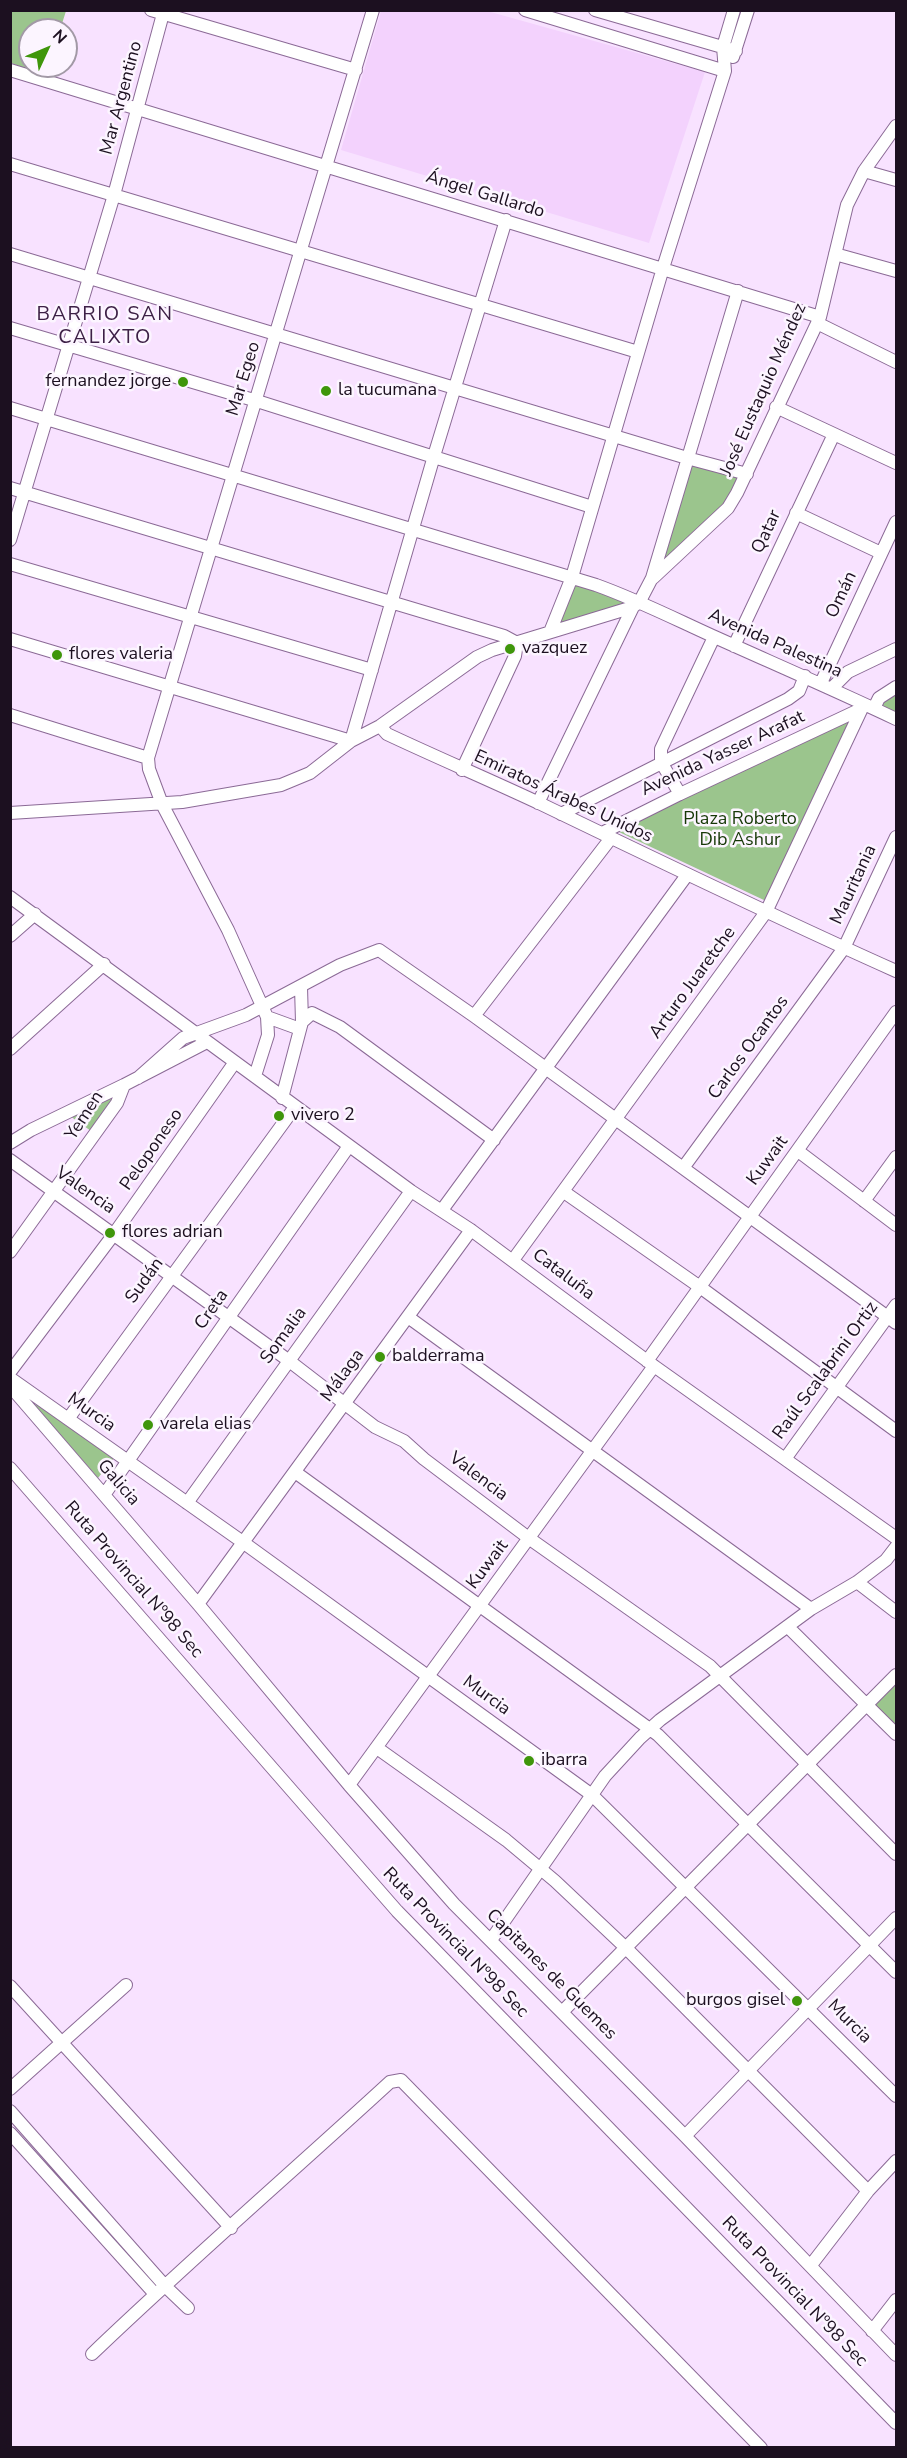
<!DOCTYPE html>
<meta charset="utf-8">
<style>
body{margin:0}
#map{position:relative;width:907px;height:2458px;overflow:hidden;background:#f8e2ff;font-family:"Nunito Sans",sans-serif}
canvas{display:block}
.frame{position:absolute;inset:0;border:12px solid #1c1020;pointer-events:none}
.north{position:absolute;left:18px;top:18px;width:60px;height:60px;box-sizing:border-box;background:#fcf5ff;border:2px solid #a299a6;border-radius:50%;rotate:46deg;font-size:16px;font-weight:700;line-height:24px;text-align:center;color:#1c1020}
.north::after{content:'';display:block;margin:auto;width:21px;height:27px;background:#3f960b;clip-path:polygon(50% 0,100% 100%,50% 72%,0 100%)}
</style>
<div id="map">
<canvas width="907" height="2458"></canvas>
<div class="frame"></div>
<div class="north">N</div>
</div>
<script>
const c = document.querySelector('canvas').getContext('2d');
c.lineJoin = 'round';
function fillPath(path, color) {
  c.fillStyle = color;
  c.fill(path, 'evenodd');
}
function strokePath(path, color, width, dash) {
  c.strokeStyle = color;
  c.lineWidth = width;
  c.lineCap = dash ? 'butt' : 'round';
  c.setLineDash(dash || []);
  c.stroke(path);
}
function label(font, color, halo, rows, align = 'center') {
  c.font = font + ' "Nunito Sans",sans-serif';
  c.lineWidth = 5;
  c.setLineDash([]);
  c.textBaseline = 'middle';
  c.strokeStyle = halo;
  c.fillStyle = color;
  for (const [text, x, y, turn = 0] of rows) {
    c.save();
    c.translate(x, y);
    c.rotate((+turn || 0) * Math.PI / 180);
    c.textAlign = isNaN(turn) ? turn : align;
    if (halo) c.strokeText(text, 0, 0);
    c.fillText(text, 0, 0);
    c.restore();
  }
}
fillPath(new Path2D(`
 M381 11H487L705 72 649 243 341 150Z`), '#f3d2fd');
fillPath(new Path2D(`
 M10 11H66L60 30H30V66H49L46 76 11 63Z
 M687 459 746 475 731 501 653 577Z
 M573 578 639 601 552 631Z
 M896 689V717L875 708Z
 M850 719 766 901 619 832 734 773Z
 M108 1098 114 1100 91 1131 70 1116Z
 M37 1402 114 1458 98 1478 35 1406Z
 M896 1679V1730L871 1706Z`), '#9bc58d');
const minor = new Path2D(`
 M151 10 356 70
 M525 10 725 71
 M595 10 736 51
 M733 57 748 10
 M10 70 820 317
 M10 164 638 352
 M864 171 896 180
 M10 254 687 458 747 474
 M835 254 896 271
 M817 323 896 362
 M10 328 257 401 592 507
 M776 407 896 463
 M10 408 596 585C638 600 677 620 717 638 777 665 837 691 896 719
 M10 488 504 636 517 643 515 656 462 770
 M796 513 881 553
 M10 540 114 195 164 10
 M10 564 372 670
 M653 578 728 508 737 493 820 317 847 205 864 171 896 126
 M550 632 572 577 663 268 725 71 723 47 734 10
 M10 639 351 741
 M734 646 834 434
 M821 683 896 522
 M832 688 848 672 896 649
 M874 708 879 698 896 687
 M10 715 148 758
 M380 726 387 734C438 758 490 780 541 804 659 861 777 918 896 971
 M351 741 434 456 506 220
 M680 794 661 762V749L714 637
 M538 803 633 607 640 601 652 578 738 291
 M10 813 182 802 281 785 310 773 351 741 380 726 477 657 492 650 633 607
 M561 814 788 699 799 691 805 676
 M602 833 680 794 861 709
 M10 897 411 1191 471 1230 654 1366 896 1538
 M10 936 35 914
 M301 987 302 1022
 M474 1016 611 838
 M267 1017 300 1029
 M10 1049 104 964
 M255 1076 268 1035 267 1017 228 930 162 804 149 769 148 758 373 10
 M138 1078 183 1038 246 1015 340 965 379 950 474 1016 896 1323
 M282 1098 302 1022 312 1013 340 1027 494 1140
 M10 1143 31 1130 124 1085 207 1042
 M798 1151 896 1225
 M10 1160 288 1360 375 1427 404 1441 424 1459 530 1539 710 1666 896 1854
 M683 1168 844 948 896 837
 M564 1192 700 1287 896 1431
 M864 1201 896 1157
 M442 1210 687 875
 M10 1252 117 1103 124 1085
 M513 1260 766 912 864 704
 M408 1317 811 1609
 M647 1361 896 1012
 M10 1372 114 1234 235 1062
 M10 1378 244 1543 592 1795 896 2096
 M10 1386 198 1604 349 1785 454 1904 685 2136 896 2355
 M68 1419 295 1107
 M785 1459 896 1305
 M10 1468 397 1911 896 2423
 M295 1472 658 1735 896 1972
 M104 1495 349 1146
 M187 1503 411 1191
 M857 1582 896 1612
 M198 1604 471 1230
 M788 1627 896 1734
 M377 1748 506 1840 555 1881 626 1948 868 2191
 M349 1785 654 1366
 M491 1940 605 1776 640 1738 660 1720 811 1609 857 1582 886 1560 896 1547
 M10 1986 231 2228
 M563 2011 896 1675
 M10 2089 126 1985
 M10 2111 165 2286 188 2308
 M10 2133 155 2294
 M685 2136 896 1918
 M811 2265 868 2191 896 2161
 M872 2331 896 2300
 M92 2354C189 2261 291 2173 390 2082L401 2080 761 2448`);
strokePath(minor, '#8b6a96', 14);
strokePath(minor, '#fff', 12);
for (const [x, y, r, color] of [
 [183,382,6,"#3f960b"],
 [326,391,6,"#3f960b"],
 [510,649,6,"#3f960b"],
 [57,655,6,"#3f960b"],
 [279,1116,6,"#3f960b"],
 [110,1233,6,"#3f960b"],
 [380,1357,6,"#3f960b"],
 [148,1425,6,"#3f960b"],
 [529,1761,6,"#3f960b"],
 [797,2001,6,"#3f960b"]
]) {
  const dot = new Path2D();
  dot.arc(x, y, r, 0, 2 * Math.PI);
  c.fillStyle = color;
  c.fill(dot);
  strokePath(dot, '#fcf5ff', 2);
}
label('18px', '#1c1020', '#fcf5ff', [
 ["Mar Argentino",122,98,-75],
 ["Ángel Gallardo",485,195,17],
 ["Mar Egeo",244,379,-73],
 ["José Eustaquio Méndez",764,390,-66],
 ["Qatar",767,532,-65],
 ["Omán",842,595,-65],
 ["Avenida Palestina",775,644,24],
 ["Avenida Yasser Arafat",723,754,-25],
 ["Emiratos Árabes Unidos",563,797,25],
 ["Mauritania",854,885,-65],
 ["Arturo Juaretche",693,983,-54],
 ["Carlos Ocantos",749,1048,-54],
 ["Yemen",85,1116,-57],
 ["Peloponeso",152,1150,-55],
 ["Kuwait",768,1161,-54],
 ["Valencia",85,1191,35],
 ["Cataluña",563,1275,37],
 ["Sudán",145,1281,-54],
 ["Creta",212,1310,-55],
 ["Somalia",284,1336,-54],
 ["Raúl Scalabrini Ortiz",826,1371,-54],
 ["Málaga",343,1376,-54],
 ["Murcia",91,1413,35],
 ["Valencia",478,1477,37],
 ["Galicia",118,1483,49],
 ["Kuwait",488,1565,-53],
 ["Ruta Provincial Nº98 Sec",133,1580,49],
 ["Murcia",486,1696,36],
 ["Ruta Provincial Nº98 Sec",455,1943,46],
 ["Capitanes de Guemes",551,1975,45],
 ["Murcia",849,2022,45],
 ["Ruta Provincial Nº98 Sec",794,2292,46]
]);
label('18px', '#1c1020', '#fcf5ff', [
 ["fernandez jorge",171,382,"right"],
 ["la tucumana",338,391],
 ["vazquez",522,649],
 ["flores valeria",69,655],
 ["vivero 2",291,1116],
 ["flores adrian",122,1233],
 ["balderrama",392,1357],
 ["varela elias",160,1425],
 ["ibarra",541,1761],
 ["burgos gisel",785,2001,"right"]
], 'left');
label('18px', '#163807', '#fcf5ff', [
 ["Plaza Roberto",740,820],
 ["Dib Ashur",740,841]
]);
c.letterSpacing = '1.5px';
label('20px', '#3d2046', '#fcf5ff', [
 ["BARRIO SAN",105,315],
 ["CALIXTO",105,338]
]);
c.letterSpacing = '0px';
</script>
